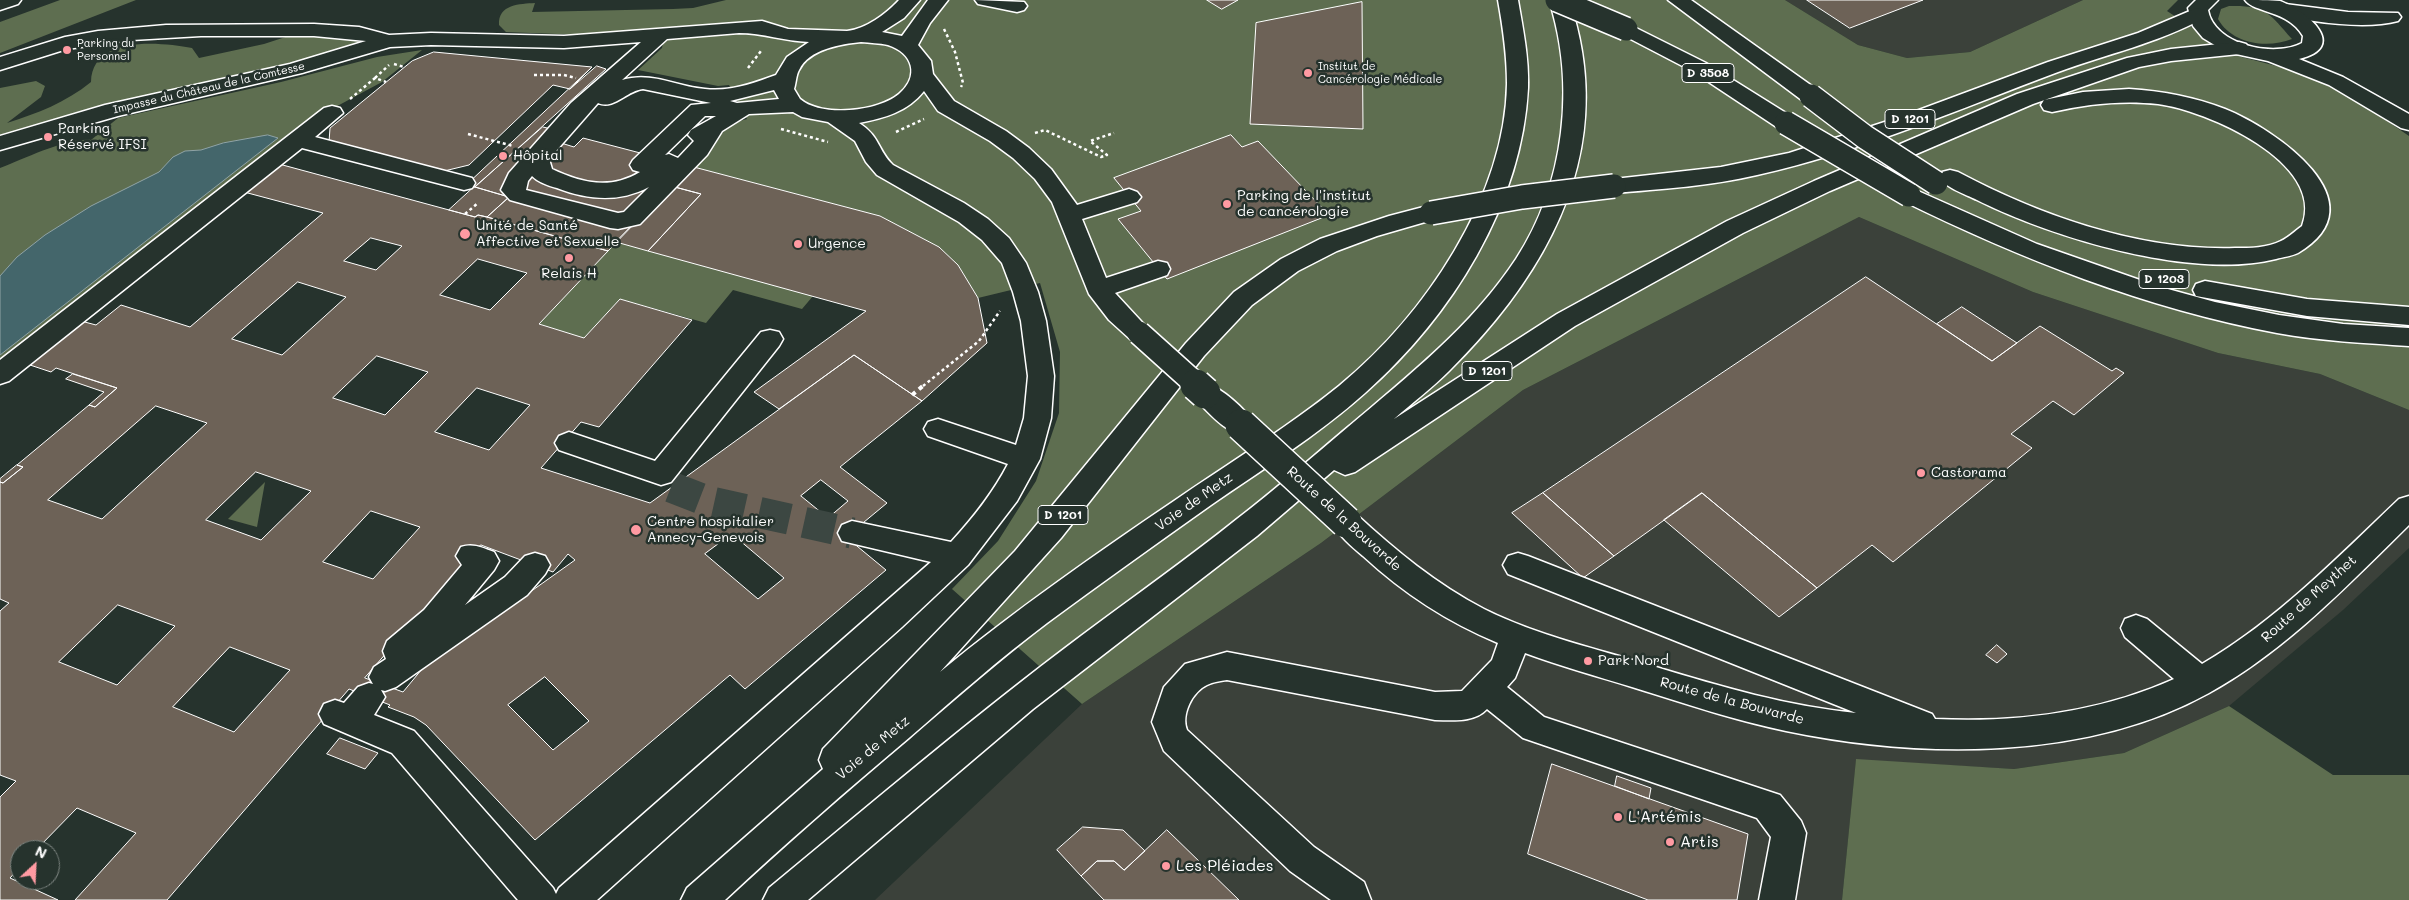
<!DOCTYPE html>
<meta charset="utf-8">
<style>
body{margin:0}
#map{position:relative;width:2409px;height:900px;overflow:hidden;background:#26332d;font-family:Mali,sans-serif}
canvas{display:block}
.north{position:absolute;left:10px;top:840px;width:50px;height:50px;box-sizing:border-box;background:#26332d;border:1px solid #7d8581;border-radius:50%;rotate:25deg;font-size:14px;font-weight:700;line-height:20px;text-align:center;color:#fff}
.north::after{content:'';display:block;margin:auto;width:18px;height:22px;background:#ff9aa2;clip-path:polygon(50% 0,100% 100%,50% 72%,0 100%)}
</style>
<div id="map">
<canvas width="2409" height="900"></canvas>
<div class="north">N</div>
</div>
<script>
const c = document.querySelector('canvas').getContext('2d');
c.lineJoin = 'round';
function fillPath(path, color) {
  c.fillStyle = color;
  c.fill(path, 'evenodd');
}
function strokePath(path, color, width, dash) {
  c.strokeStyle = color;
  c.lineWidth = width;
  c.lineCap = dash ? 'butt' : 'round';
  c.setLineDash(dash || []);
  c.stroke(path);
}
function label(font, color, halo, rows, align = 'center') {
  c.font = font + ' Mali,sans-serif';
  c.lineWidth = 5;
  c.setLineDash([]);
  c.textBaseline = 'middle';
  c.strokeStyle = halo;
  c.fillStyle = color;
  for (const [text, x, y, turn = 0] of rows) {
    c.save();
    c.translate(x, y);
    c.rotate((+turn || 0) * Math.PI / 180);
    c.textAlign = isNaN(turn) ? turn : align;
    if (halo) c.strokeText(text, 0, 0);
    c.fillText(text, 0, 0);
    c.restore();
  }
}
fillPath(new Path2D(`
 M1785 0H2083L1970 52 1907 58 1858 45Z
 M1859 217 2033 292 2218 353 2320 374 2409 410V548L2343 610 2229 706 2124 753 2014 769 1856 760 1842 900H875L1082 704 1321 543 1523 390Z`), '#3b413a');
fillPath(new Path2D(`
 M60 0H136L0 53V22Z
 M726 0H1785L1858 45 1907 58 1970 52 2083 0H2178L2167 11 2234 55 2315 76 2368 108 2409 136V410L2320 374 2218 353 2033 292 1859 217 1523 390 1321 543 1082 704 952 589 998 541 1036 481 1059 413 1060 352 1040 283 978 298 958 265 939 247 880 216 690 166 732 123 747 119 729 85 718 86 638 70 662 48 666 28 582 35 506 32 499 25C498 4 520 4 535 3L532 12 673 9 693 8Z
 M2229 6C2266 5 2269 13 2292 39 2267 49 2232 44 2218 19L2221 9Z
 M310 29 367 39 350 47 257 82 0 142V88L36 81 45 86 41 97 7 123C38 113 65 103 91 82 92 35 160 42 192 48L199 58 264 44Z
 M422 50 382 82 328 111 0 363V168C25 159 65 138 91 140L118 118 281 82 377 57Z
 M616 242 813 296 802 309 733 290 706 323 620 299 584 338 539 324Z
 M265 482 257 527 228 519Z
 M2229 706 2333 775H2409V900H1842L1856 759 2014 769 2124 753Z`), '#5e6e50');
const water = new Path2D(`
 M268 135 278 138 0 355V276L17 257 45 235 91 206 159 172 173 157 185 151 201 150 223 143Z`);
fillPath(water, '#44666b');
strokePath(water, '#8fa3a6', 1);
const building = new Path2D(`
 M1207 0H1238L1222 9Z
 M1807 0H1923L1850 28Z
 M1362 2 1363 129 1250 124 1256 23Z
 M434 52 592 67 570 89 553 85 469 165 440 172 329 142 330 128 412 61Z
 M597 66 606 69 475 187 465 186 592 67 570 89Z
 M543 127 571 134 561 143 574 147 583 138 690 166 608 251 487 217 509 197 475 187Z
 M1231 135 1242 147 1258 141 1329 215 1167 279 1118 219 1141 211 1114 178Z
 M279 164 475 217 478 215 487 217 608 251 539 324 584 338 620 299 692 320 599 427 581 422 541 468 650 503 854 355 922 401 840 467 887 503 846 537 886 570 745 689 730 675 535 840 426 725 414 717 388 707 390 705 349 689 167 900H75L136 833 77 808 36 850H20V867L10 878 58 900H0V797L16 781 0 775V611L9 603 0 599V482L3 483 23 467 17 465 89 405 95 407 117 388 56 368 51 372 27 364 81 321 96 325 121 305 190 327 323 213 244 192ZM371 238 402 246 376 270 344 261ZM478 259 527 273 490 310 440 295ZM298 282 346 297 282 355 232 339ZM377 356 428 372 385 415 333 398ZM477 388 530 405 489 450 435 432ZM156 406 207 423 102 519 48 500ZM256 472 311 491 261 540 206 520ZM821 480 848 501 828 518 801 496ZM371 511 420 527 373 579 323 562ZM732 534 784 578 758 599 705 554ZM481 545 553 572 568 554 575 560 422 669 403 692 365 678ZM118 605 175 626 117 685 59 662ZM230 647 290 670 234 732 173 707ZM545 677 589 721 553 750 508 705Z
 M690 166 880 216 939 247 958 265 978 298 987 343 922 401 854 355 779 409 754 392 866 311 648 251 701 194 671 186Z
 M671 186 701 194 648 251 616 242Z
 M474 187H475L509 197 487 217 478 215 475 217 449 210Z
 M1866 277 1992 361 2040 326 2112 371 2116 368 2124 373 2074 415 2053 401 2011 434 2032 448 1893 562 1872 545 1817 588 1702 493 1614 556 1543 493Z
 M1962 307 2017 343 1992 361 1937 324Z
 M73 374 117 388 95 407 89 405 104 392 66 379Z
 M17 465 23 467 3 483 0 482V479Z
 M1543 493 1614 556 1583 578 1512 513Z
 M1702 493 1817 588 1779 617 1664 520Z
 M1997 645 2007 654 1997 663 1986 655Z
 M340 738 378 753 365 769 327 754Z
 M1552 764 1748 834 1737 900H1648L1528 854Z
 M1617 776 1651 788 1649 799 1615 786Z
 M1083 827 1123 830 1145 851 1124 870 1114 861H1097L1081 876 1057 850Z
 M1167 830 1239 900H1104L1081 876 1097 861H1114L1124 870Z`);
fillPath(building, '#6d6257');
strokePath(building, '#fff', 1);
strokePath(new Path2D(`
 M671 487 707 501 852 533`), '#3c4742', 31, [31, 15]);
const minor = new Path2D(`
 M899 0H920L904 18 882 32 902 36 928 0H948L930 23 918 45 931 61 933 74 954 101 1006 131 1029 148 1051 169 1077 205 1129 189 1137 192 1141 197 1137 202 1082 219 1106 278 1158 261 1167 263 1170 269 1167 275 1115 293 1152 333 1148 339 1139 342 1130 339 1109 320 1089 294 1052 202 1035 179 1013 158 990 141 938 111 924 91C907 112 885 118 859 123 880 136 878 151 893 165L964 203 988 219 1009 238 1026 263 1038 292 1046 321 1054 376 1051 418 1040 459 1017 501 968 565 902 627 597 900H518L392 753 324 724 319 714 324 704 335 700 344 703 358 687 369 683 373 684 369 677 374 667 386 659 383 651 387 641 424 610 462 565 456 556 461 547C474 543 482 548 494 552L499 561 494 570 465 605 505 577 525 556 535 553 545 556 550 565 545 574 527 595 396 687 385 691 381 690 385 697 374 715 414 731 553 888 556 894 559 888 931 562 842 541 838 533 842 525 852 521 951 542C973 518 993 493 1008 464L928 436 924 429 928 422 938 419 1016 445 1024 418 1028 376 1021 321 1013 292 1002 263 982 240 959 222 877 175 866 162 855 141 828 122 802 117 793 112 749 114 722 131 707 155 640 224 618 229 610 228 510 200 501 190 509 173 571 103 641 42 564 48 431 45 390 47 302 73 118 116 0 150V136L105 105 290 64 366 41 314 36H201L132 40 67 49 0 70V57L65 37 98 31 166 25 314 24 359 27 389 35 431 33 564 36 762 21 788 29 847 31C866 29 886 14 899 0ZM739 33C763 33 784 41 809 42L787 57 776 75C754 83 730 92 705 89 677 87 652 71 622 80L667 39ZM861 42C870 43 879 43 888 45 913 53 920 76 899 94 879 111 822 118 800 99 798 96 796 92 794 89 796 83 796 75 799 70 809 49 841 44 861 42ZM643 89 711 103 691 105 633 160 630 165 633 170 640 172C610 190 582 183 552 169L549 159 598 103C614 110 626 91 643 89ZM774 90 779 99 737 103 730 101ZM705 116H716L691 130 688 135 694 141 678 158 669 154 665 155ZM532 176C538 182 549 186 557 188 588 200 619 203 649 187L624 212 618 213 526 190 528 181Z
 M975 0 1024 2 1027 6 1024 10 1017 12 978 4Z
 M2285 4 2348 12 2398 13 2401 17 2398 21C2365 30 2311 22 2278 14L2275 10 2278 6Z
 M332 106 340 108 343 113 315 137 472 178 475 183 472 188 464 190 302 148 9 381 0 384V360L324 108Z
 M770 330 779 332 783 339 779 346 671 482 661 485 559 450 555 443 559 436 569 432 655 461 761 332Z
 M1205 383C1222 388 1246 409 1255 425L1251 432C1229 439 1211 414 1196 400L1192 393 1196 386Z
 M2409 496V525C2347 586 2285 651 2209 693 2087 761 1920 759 1786 731 1734 720 1683 703 1632 687 1596 676 1560 666 1525 653L1515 678 1507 687 1544 717 1780 795 1801 821 1806 833 1795 900H1759L1771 837 1757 818 1523 738 1487 709C1474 723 1453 720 1435 720L1227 680C1221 681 1213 682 1207 685 1192 692 1181 715 1187 730L1314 847 1364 882 1371 900H1331L1290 871 1164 751 1152 722 1164 687 1185 664 1227 652 1435 692 1462 691 1492 660 1498 643C1447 622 1403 593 1363 556 1351 546 1339 536 1332 522L1336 514 1346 510 1356 514C1395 550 1436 584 1484 609 1538 636 1598 649 1656 667 1722 687 1787 706 1856 713L1508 574 1503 565 1508 556 1518 553 1528 556 1932 714 1935 719C2016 723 2100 712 2174 679L2125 637 2121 628 2125 619 2136 615 2147 619 2202 664C2276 621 2337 558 2399 499Z`);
const major = new Path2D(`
 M2196 0H2218L2208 10C2214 45 2274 58 2302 43L2303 36C2288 10 2254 13 2245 0 2256 0 2270 0 2280 1 2307 11 2350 47 2299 59L2343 77 2409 114V130L2401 128 2329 85 2268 61 2236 54 2218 47 2203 38 2193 26 2188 8Z`);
const highway = new Path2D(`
 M0 0H21L18 4 0 10Z
 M1498 0H1518C1523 29 1529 58 1528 88 1522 205 1451 317 1365 393 1318 435 1263 469 1211 505 1156 544 1101 583 1047 623 999 659 955 698 910 737 847 790 785 844 725 900H681L687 888 823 769 819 760 823 749 1015 551 1186 343 1234 292 1281 259 1320 239 1389 216 1431 205 1439 208 1443 213 1439 218 1377 236 1337 251 1298 271 1252 305 1204 356 1061 538 940 672C1014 611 1094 555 1174 501 1229 463 1287 428 1339 386 1424 316 1505 198 1507 84 1507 55 1503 28 1498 0Z
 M1549 0H1569C1619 146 1551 270 1449 371 1432 388 1412 403 1394 419L1557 314 1727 221 1814 181 2017 94 2127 58 2171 49 2239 42 2246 44 2249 48 2246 52 2239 54 2171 61 2139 67 2033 104 1830 191 1743 233 1575 326 1355 472 1345 475 1334 470 1257 536 1033 709 808 900H763L769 888C872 803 974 716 1081 636 1133 597 1186 560 1237 519 1275 490 1311 458 1348 427 1408 376 1472 326 1516 259 1565 184 1576 84 1549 0Z
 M1668 0H1691L1819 91 1822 96 1819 101 1811 103 1803 101Z
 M2197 8 2204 10 2207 14 2204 18C2158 43 2107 54 2058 72 1959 109 1861 152 1757 175 1710 186 1662 189 1614 193L1606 191 1603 186 1606 181 1614 179 1721 167 1789 153 1900 117 2048 62 2138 33Z
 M1626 23 1706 63 1794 118 1797 123 1794 128 1786 130 1778 128 1692 71 1619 33 1616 29 1619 25Z
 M2129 89C2162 91 2194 97 2225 109 2275 129 2383 203 2298 253 2292 256 2283 257 2276 259 2192 280 2053 238 1977 200 1965 194 1946 188 1939 177L1942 172 1950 170 1958 172C2041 216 2140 251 2235 248 2250 248 2267 248 2281 241 2288 238 2295 231 2302 226 2327 162 2205 110 2158 104 2122 100 2087 104 2052 112L2044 110 2041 105 2044 100 2083 92Z
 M1909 187 2037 244 2157 286 2215 302 2279 315 2343 324 2409 328V346C2365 343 2321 341 2277 333 2145 308 2021 259 1901 200L1897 195 1901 190Z
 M2205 281 2307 299 2409 307V325L2307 316 2196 296 2193 290 2196 284Z`);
strokePath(minor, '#fff', 3);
strokePath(major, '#fff', 3);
strokePath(highway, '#fff', 3);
strokePath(new Path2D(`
 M944 29 955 52 963 83 961 87
 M394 64 404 67
 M748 68 761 51
 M534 75H564L576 78
 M375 78 389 65
 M350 99 375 78 386 82
 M781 129 828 142
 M896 132 924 119
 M1035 133 1045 130 1101 157 1107 155 1090 141 1114 133
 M468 134 513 146
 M465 214 478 203
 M923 386 979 341 1000 311`), '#fff', 2.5, [3, 3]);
strokePath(new Path2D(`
 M912 395 924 385`), '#fff', 4, [4.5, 4.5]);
fillPath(minor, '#26332d');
fillPath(major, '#26332d');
fillPath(highway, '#26332d');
const minorBridgeFar1 = new Path2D(`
 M1139 333 1198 386`);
const minorBridge = new Path2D(`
 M1196 385 1205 393
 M1241 425 1346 522`);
const highwayBridge = new Path2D(`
 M1557 0 1626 29
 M1811 96 1865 137 1936 183
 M1786 123 1909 195
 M1431 213 1522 197 1614 186`);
strokePath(minorBridgeFar1, '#fff', 26, []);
strokePath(minorBridge, '#fff', 34, []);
strokePath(highwayBridge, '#fff', 26, []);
strokePath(minorBridgeFar1, '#26332d', 23);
strokePath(minorBridge, '#26332d', 31);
strokePath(highwayBridge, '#26332d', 23);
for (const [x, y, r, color] of [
 [67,50,5,"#ff9aa2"],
 [1308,73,5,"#ff9aa2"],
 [48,137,5,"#ff9aa2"],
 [503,156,5,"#ff9aa2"],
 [1227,204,5,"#ff9aa2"],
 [465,234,6,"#ff9aa2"],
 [798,244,5,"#ff9aa2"],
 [569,258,5,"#ff9aa2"],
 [1921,473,5,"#ff9aa2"],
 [636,530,6,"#ff9aa2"],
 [1588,661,5,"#ff9aa2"],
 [1618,817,5,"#ff9aa2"],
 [1670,842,5,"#ff9aa2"],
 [1166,866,5,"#ff9aa2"]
]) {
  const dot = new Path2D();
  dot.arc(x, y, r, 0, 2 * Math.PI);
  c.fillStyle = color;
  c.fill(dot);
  strokePath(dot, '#26332d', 2);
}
label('11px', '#fff', '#26332d', [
 ["Parking du",77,44],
 ["Personnel",77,57],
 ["Institut de",1318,67],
 ["Cancérologie Médicale",1318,80]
], 'left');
label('11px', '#fff', '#26332d', [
 ["Impasse du Château de la Comtesse",209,88,-13]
]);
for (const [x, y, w] of [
 [1708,73,52],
 [1910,119,50],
 [2164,279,50],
 [1487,371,50],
 [1063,515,50]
]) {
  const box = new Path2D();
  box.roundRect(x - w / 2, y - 9.5, w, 19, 4);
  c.fillStyle = '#26332d';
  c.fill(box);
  strokePath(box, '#fff', 1);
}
label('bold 12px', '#fff', null, [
 ["D 3508",1708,73],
 ["D 1201",1910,119],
 ["D 1203",2164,279],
 ["D 1201",1487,371],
 ["D 1201",1063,515]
]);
label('14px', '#fff', '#26332d', [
 ["Parking",58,129],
 ["Réservé IFSI",58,145],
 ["Hôpital",513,156],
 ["Parking de l'institut",1237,196],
 ["de cancérologie",1237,212],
 ["Unité de Santé",476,226],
 ["Affective et Sexuelle",476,242],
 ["Urgence",808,244],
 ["Relais H",569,274,"center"],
 ["Castorama",1931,473],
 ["Centre hospitalier",647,522],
 ["Annecy-Genevois",647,538],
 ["Park Nord",1598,661]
], 'left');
label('14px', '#fff', '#26332d', [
 ["Voie de Metz",1194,502,-35],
 ["Route de la Bouvarde",1344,519,42],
 ["Route de Meythet",2309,599,-42],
 ["Route de la Bouvarde",1732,701,15],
 ["Voie de Metz",873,748,-40]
]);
label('16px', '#fff', '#26332d', [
 ["L'Artémis",1628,817],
 ["Artis",1680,842],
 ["Les Pléiades",1176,866]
], 'left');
</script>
